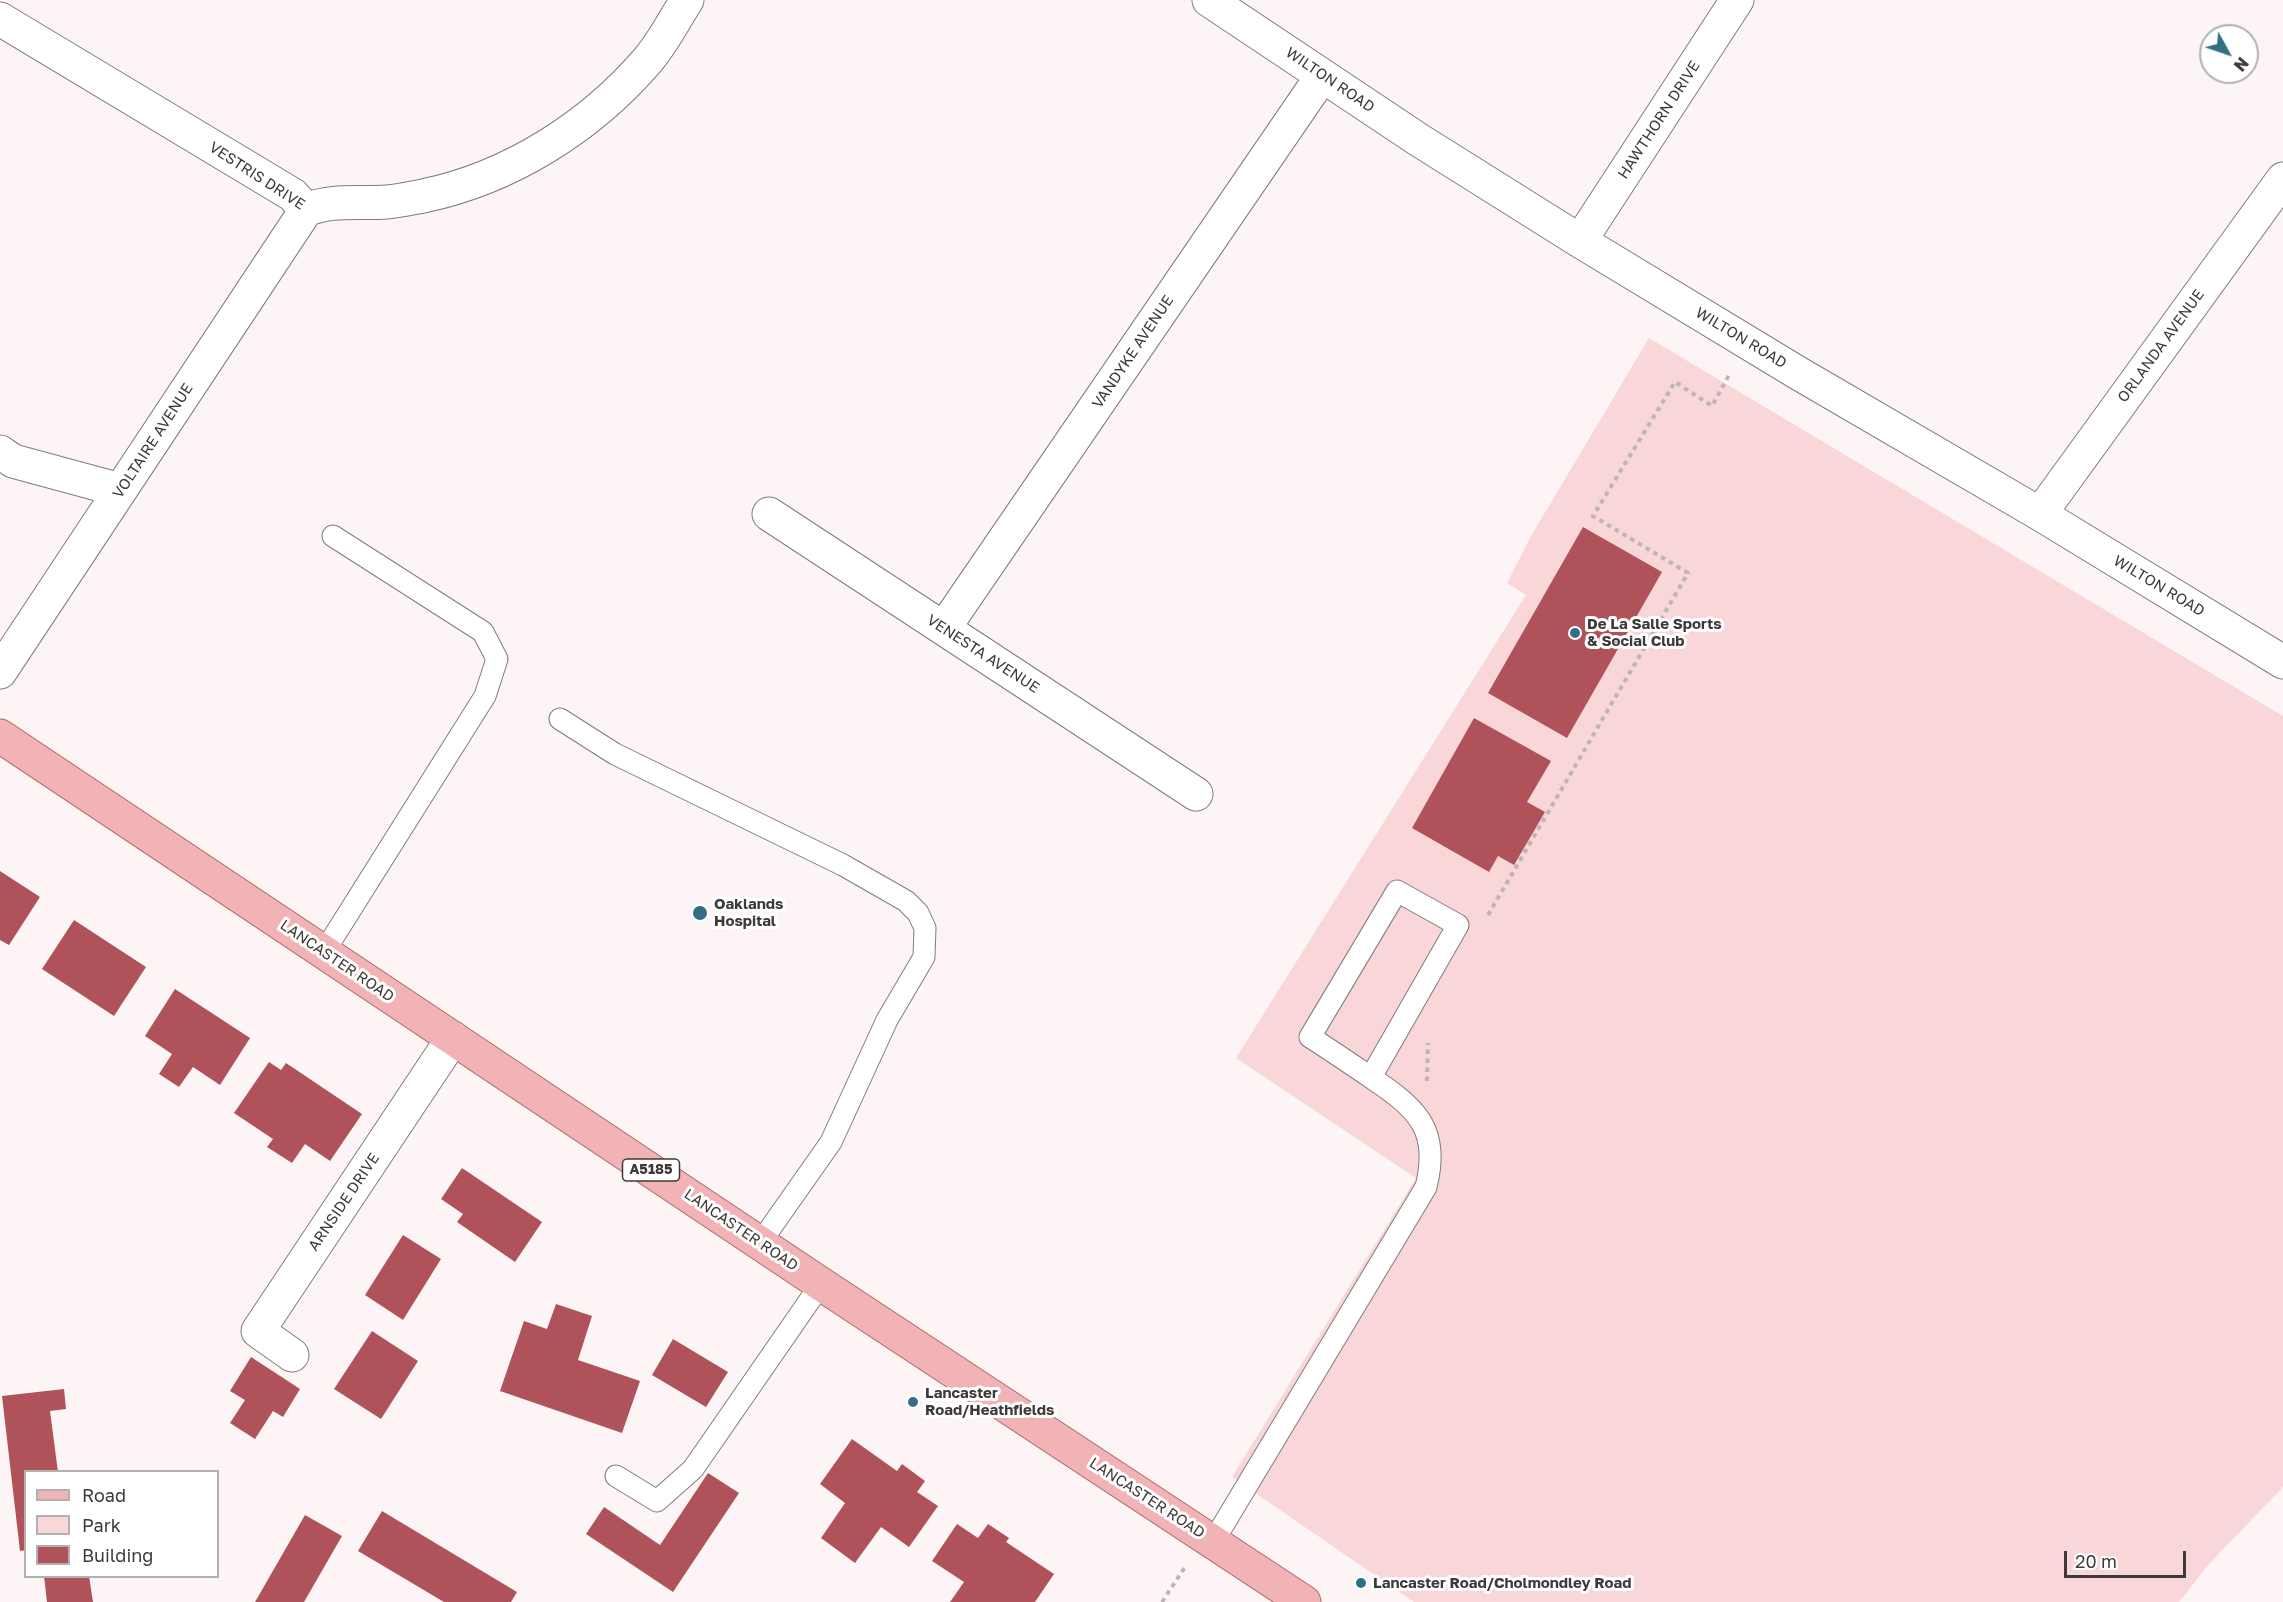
<!DOCTYPE html>
<style>
body{margin:0}
#map{position:relative;width:2283px;height:1602px;overflow:hidden;background:#fdf5f5;font-family:"Golos Text",sans-serif}
canvas{display:block}
.legend{position:absolute;left:24px;top:1470px;width:195px;height:108px;box-sizing:border-box;background:#fff;border:2px solid #b2b0b0;margin:0;padding:8px 10px;list-style:none;font-size:18px;color:#3e3a3a}
.legend li{display:flex;align-items:center;gap:12px;height:30px}
.legend b{width:30px;border:2px solid #b2b0b0}
.north{position:absolute;left:2199px;top:24px;width:60px;height:60px;box-sizing:border-box;background:#fff;border:2px solid #b2b0b0;border-radius:50%;rotate:130deg;font-size:16px;font-weight:700;line-height:24px;text-align:center;color:#3e3a3a}
.north::after{content:'';display:block;margin:auto;width:21px;height:27px;background:#326e85;clip-path:polygon(50% 0,100% 100%,50% 72%,0 100%)}
.scale{position:absolute;left:2064px;top:1551px;width:122px;height:27px;box-sizing:border-box;border:3px solid #3e3a3a;border-top:0;padding-left:8px;font-size:18px;line-height:21px;white-space:nowrap;color:#3e3a3a;-webkit-text-stroke:4px #fff;paint-order:stroke}
</style>
<div id="map">
<canvas width="2283" height="1602"></canvas>
<ul class="legend">
<li><b style="height:8px;background:#f1b3b6"></b>Road</li>
<li><b style="height:16px;background:#f9d6d7"></b>Park</li>
<li><b style="height:16px;background:#b0525a"></b>Building</li>
</ul>
<div class="north">N</div>
<div class="scale">20 m</div>
</div>
<script>
const c = document.querySelector('canvas').getContext('2d');
c.lineJoin = 'round';
function fillPath(path, color) {
  c.fillStyle = color;
  c.fill(path, 'evenodd');
}
function strokePath(path, color, width, dash) {
  c.strokeStyle = color;
  c.lineWidth = width;
  c.lineCap = dash ? 'butt' : 'round';
  c.setLineDash(dash || []);
  c.stroke(path);
}
function label(font, color, halo, rows, align = 'center') {
  c.font = font + ' "Golos Text",sans-serif';
  c.lineWidth = 6;
  c.setLineDash([]);
  c.textBaseline = 'middle';
  c.strokeStyle = halo;
  c.fillStyle = color;
  for (const [text, x, y, turn = 0] of rows) {
    c.save();
    c.translate(x, y);
    c.rotate((+turn || 0) * Math.PI / 180);
    c.textAlign = isNaN(turn) ? turn : align;
    if (halo) c.strokeText(text, 0, 0);
    c.fillText(text, 0, 0);
    c.restore();
  }
}
fillPath(new Path2D(`
 M1649 338 2283 716V1487L2209 1564 2179 1602H1414L1232 1477 1416 1178 1236 1058 1526 595 1507 583 1531 536Z`), '#f9d6d7');
fillPath(new Path2D(`
 M1583 527 1662 572 1567 738 1488 693Z
 M1474 718 1551 761 1527 802 1545 812 1514 865 1498 856 1489 872 1412 828Z
 M0 871 40 897 9 945 0 940Z
 M74 920 146 967 114 1016 42 969Z
 M175 989 250 1038 220 1085 193 1067 179 1087 159 1074 172 1054 145 1036Z
 M269 1062 281 1070 286 1063 362 1114 330 1161 305 1144 292 1163 267 1147 273 1139 234 1113Z
 M462 1168 542 1222 515 1262 457 1222 463 1214 441 1199Z
 M403 1235 441 1259 403 1320 365 1295Z
 M556 1304 592 1316 578 1360 640 1381 622 1433 500 1391 524 1321 547 1329Z
 M372 1331 418 1361 381 1419 334 1389Z
 M673 1339 728 1372 706 1407 652 1375Z
 M251 1357 300 1389 283 1417 273 1411 255 1439 230 1423 245 1400 230 1391Z
 M64 1389 66 1409 50 1411 58 1472H26V1550L20 1551 2 1396Z
 M852 1439 897 1471 902 1464 925 1481 917 1492 938 1506 909 1547 881 1527 855 1563 821 1538 845 1503 820 1484Z
 M708 1473 739 1493 673 1592 586 1534 604 1507 660 1545Z
 M382 1511 517 1592 511 1602H444L358 1551Z
 M305 1515 342 1536 304 1602H255Z
 M957 1524 978 1538 988 1524 1009 1538 1006 1542 1054 1574 1035 1602H950L964 1582 932 1561Z
 M44 1576H89L93 1602H47Z`), '#b0525a');
const service = new Path2D(`
 M560 719 615 754 843 865 906 901 918 913 925 928 924 957 887 1020 831 1142 760 1243
 M324 952 485 696 497 659 483 632 333 536
 M616 1476 657 1501 693 1469 821 1284
 M1213 1542 1426 1187C1440 1132 1419 1110 1376 1081 1354 1066 1332 1051 1310 1037L1397 891 1458 925 1371 1077`);
const minor = new Path2D(`
 M1209 0 1419 140 1580 241 1798 373 2040 514 2283 662
 M0 19 293 195 306 210C332 199 359 204 387 202 399 201 412 198 423 196 510 178 590 127 647 61 663 43 674 20 687 0
 M1580 241 1737 0
 M0 452 13 461 120 490
 M769 514 1196 794
 M2040 514 2283 179
 M944 628 1322 76
 M0 672 306 210
 M292 1355 258 1331 453 1038`);
const primary = new Path2D(`
 M0 736 821 1284 1304 1602`);
strokePath(service, '#837b7b', 23);
strokePath(minor, '#837b7b', 35);
strokePath(primary, '#ac686b', 35);
strokePath(new Path2D(`
 M1488 915 1688 573 1593 516 1675 382 1712 406 1729 375
 M1427 1081 1428 1043
 M1162 1602 1185 1567`), '#bdb6b6', 4, [4.5, 4.5]);
strokePath(service, '#fff', 21);
strokePath(minor, '#fff', 33);
strokePath(primary, '#f1b3b6', 33);
for (const [x, y, r, color] of [
 [1575,633,6,"#326e85"],
 [700,913,8,"#326e85"],
 [913,1402,6,"#326e85"],
 [1361,1583,6,"#326e85"]
]) {
  const dot = new Path2D();
  dot.arc(x, y, r, 0, 2 * Math.PI);
  c.fillStyle = color;
  c.fill(dot);
  strokePath(dot, '#fff', 2);
}
for (const [x, y, w] of [
 [651,1170,57]
]) {
  const box = new Path2D();
  box.roundRect(x - w / 2, y - 11, w, 22, 4.5);
  c.fillStyle = '#fff';
  c.fill(box);
  strokePath(box, '#3e3a3a', 1.5);
}
label('bold 14px', '#3e3a3a', null, [
 ["A5185",651,1170]
]);
label('15px', '#3e3a3a', '#fff', [
 ["WILTON ROAD",1330,80,34],
 ["HAWTHORN DRIVE",1659,120,-57],
 ["VESTRIS DRIVE",257,176,33],
 ["WILTON ROAD",1741,338,31],
 ["ORLANDA AVENUE",2161,346,-54],
 ["VANDYKE AVENUE",1133,352,-56],
 ["VOLTAIRE AVENUE",153,441,-57],
 ["WILTON ROAD",2159,586,31],
 ["VENESTA AVENUE",983,654,33],
 ["LANCASTER ROAD",337,961,34],
 ["ARNSIDE DRIVE",344,1202,-56],
 ["LANCASTER ROAD",741,1230,34],
 ["LANCASTER ROAD",1147,1498,33]
]);
label('bold 15px', '#3e3a3a', '#fff', [
 ["De La Salle Sports",1587,624],
 ["& Social Club",1587,641],
 ["Oaklands",714,904],
 ["Hospital",714,921],
 ["Lancaster",925,1393],
 ["Road/Heathfields",925,1410],
 ["Lancaster Road/Cholmondley Road",1373,1583]
], 'left');
</script>
